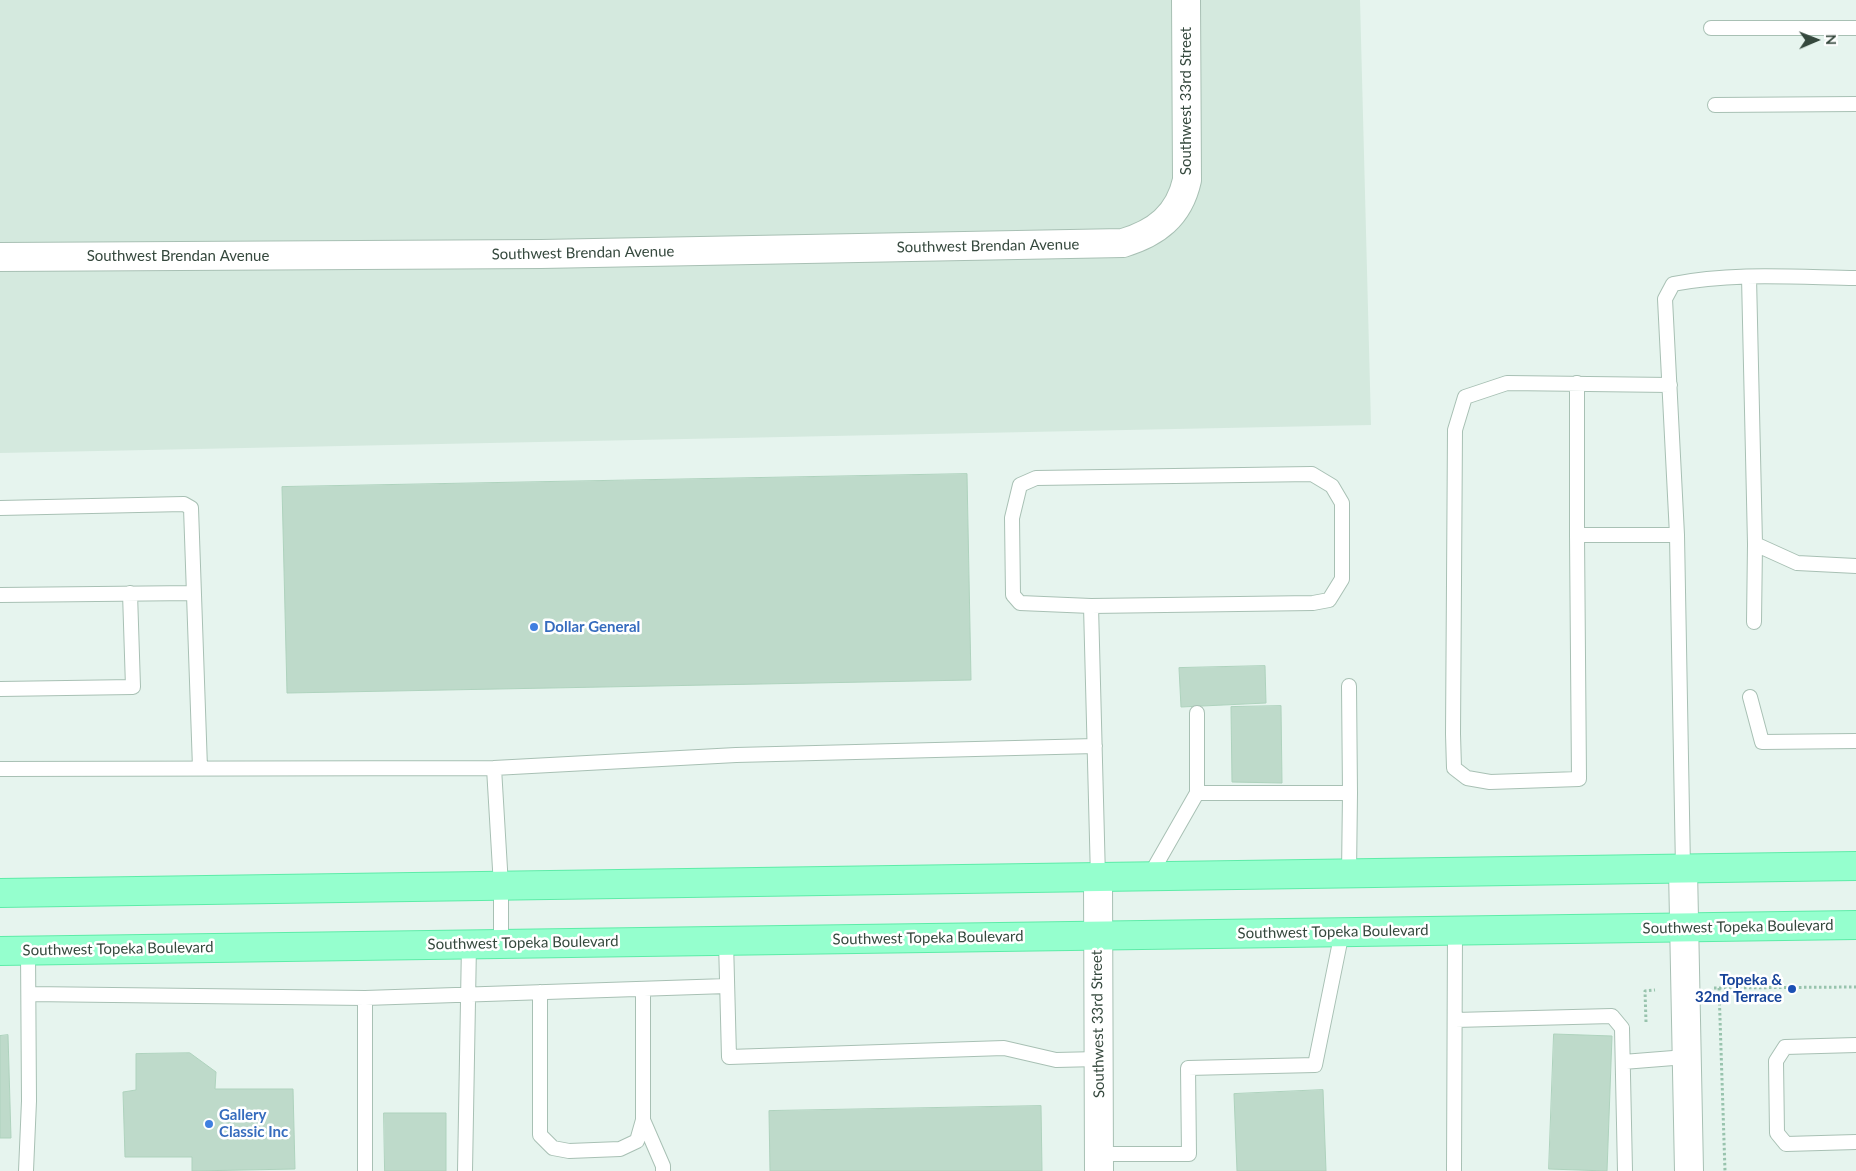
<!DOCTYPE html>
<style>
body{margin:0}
#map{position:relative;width:1856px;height:1171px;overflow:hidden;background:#e6f4ee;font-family:Lato,sans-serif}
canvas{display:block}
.north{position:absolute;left:1791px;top:15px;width:50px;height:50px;-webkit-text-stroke:4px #fff;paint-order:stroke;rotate:89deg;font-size:14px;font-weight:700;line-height:20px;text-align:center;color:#35483d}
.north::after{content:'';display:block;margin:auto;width:18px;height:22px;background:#35483d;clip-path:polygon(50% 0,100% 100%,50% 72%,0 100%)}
</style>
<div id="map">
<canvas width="1856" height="1171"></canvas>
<div class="north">N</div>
</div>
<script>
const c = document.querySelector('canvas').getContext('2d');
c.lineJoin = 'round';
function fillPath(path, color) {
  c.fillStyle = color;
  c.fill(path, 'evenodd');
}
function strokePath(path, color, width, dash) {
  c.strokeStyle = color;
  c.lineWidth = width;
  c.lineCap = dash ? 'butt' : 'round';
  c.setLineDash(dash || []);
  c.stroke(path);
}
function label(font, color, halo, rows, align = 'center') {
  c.font = font + ' Lato,sans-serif';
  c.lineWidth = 5;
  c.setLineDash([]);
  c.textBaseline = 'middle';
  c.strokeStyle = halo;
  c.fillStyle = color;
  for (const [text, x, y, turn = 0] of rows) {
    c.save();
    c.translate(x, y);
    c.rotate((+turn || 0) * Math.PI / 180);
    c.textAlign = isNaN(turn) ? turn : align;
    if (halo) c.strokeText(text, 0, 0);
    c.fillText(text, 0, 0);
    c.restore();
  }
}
fillPath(new Path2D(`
 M0 0H1360L1371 425 0 453Z`), '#d4e9de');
const building = new Path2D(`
 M967 474 971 680 287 693 282 487Z
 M1265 666 1266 703 1181 707 1179 668Z
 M1281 706 1282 783 1232 782 1231 707Z
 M1554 1034 1612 1036 1607 1171 1549 1169Z
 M8 1035 11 1138H0V1036Z
 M190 1053 216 1072 215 1089H293L295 1169 192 1171V1157H125L123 1092 136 1090V1054Z
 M1323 1090 1326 1171H1237L1234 1094Z
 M1041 1106 1042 1171H770L769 1111Z
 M384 1113H446V1171H385Z`);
fillPath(building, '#bedaca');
strokePath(building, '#aed2bd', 1);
const lane = new Path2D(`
 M1711 28H1856
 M1715 105 1856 104
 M1749 277 1755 544 1754 622
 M1670 385 1507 383 1465 397 1455 430 1453 734 1454 768 1467 778 1490 782 1579 779 1577 535H1677
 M0 508 184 504 191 508 200 768
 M1577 535V383
 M1755 544 1797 563 1856 566
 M0 595 194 593
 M1091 606 1020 603 1013 595 1012 518 1020 485 1036 478 1312 474 1332 486 1342 503V579L1329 600 1313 603 1091 606 1098 878
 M1349 686 1350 793
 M0 689 133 687 130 593
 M1750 697 1762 742 1856 741
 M1197 713V793
 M0 769 494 768
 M1683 869 1677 535 1665 299 1673 284C1732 272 1795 277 1856 278
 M1149 877 1197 793H1350L1349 874
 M726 941 729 1057 1004 1048 1056 1060 1098 1059
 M501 943V886L494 768 736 755 1095 746
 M540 992V1135L553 1148 569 1151 620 1149 637 1141 643 1120V989
 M29 994 365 998
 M1455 1020 1612 1016 1622 1028 1625 1171
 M1856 1045 1785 1047 1776 1061 1777 1133 1786 1144 1856 1142
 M1623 1062 1686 1057
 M643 1120 663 1166V1171
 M1099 1154H1189L1188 1068 1315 1065 1342 932
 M26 1171 29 1101 28 951
 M365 1171V998L727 986
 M465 1171 469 944
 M1454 1171 1455 931`);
const street = new Path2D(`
 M0 257 541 254 1123 243C1156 233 1179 216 1187 180L1186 0
 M1683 869 1689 1171
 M1098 878 1099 1171`);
const primary = new Path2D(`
 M0 893 1856 866
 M0 951 1856 925`);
strokePath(lane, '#a8c0b4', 16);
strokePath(street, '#a8c0b4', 30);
strokePath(primary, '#5deca8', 30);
strokePath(new Path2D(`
 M1714 988 1856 987
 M1719 988 1725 1171
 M1646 1022 1645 991 1655 990`), '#98c3ad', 3, [2.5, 2.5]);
strokePath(lane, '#fff', 14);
strokePath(street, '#fff', 28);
strokePath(primary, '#95ffce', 28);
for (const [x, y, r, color] of [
 [534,627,5,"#3f7fe0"],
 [1792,989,5,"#1a4fb4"],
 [209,1124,5,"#3f7fe0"]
]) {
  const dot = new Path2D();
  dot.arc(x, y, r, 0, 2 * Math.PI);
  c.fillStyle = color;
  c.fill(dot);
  strokePath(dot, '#fff', 2);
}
label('15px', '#35483d', '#fff', [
 ["Southwest 33rd Street",1186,101,-90],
 ["Southwest Brendan Avenue",988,246,-1],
 ["Southwest Brendan Avenue",583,253,-1],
 ["Southwest Brendan Avenue",178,256],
 ["Southwest Topeka Boulevard",1738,927,-1],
 ["Southwest Topeka Boulevard",1333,932,-1],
 ["Southwest Topeka Boulevard",928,938,-1],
 ["Southwest Topeka Boulevard",523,943,-1],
 ["Southwest Topeka Boulevard",118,949,-1],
 ["Southwest 33rd Street",1098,1024,-91]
]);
label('bold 15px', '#366cbe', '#fff', [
 ["Dollar General",544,627],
 ["Gallery",219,1115],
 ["Classic Inc",219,1132]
], 'left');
label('bold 15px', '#164399', '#fff', [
 ["Topeka &",1782,980],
 ["32nd Terrace",1782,997]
], 'right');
</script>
